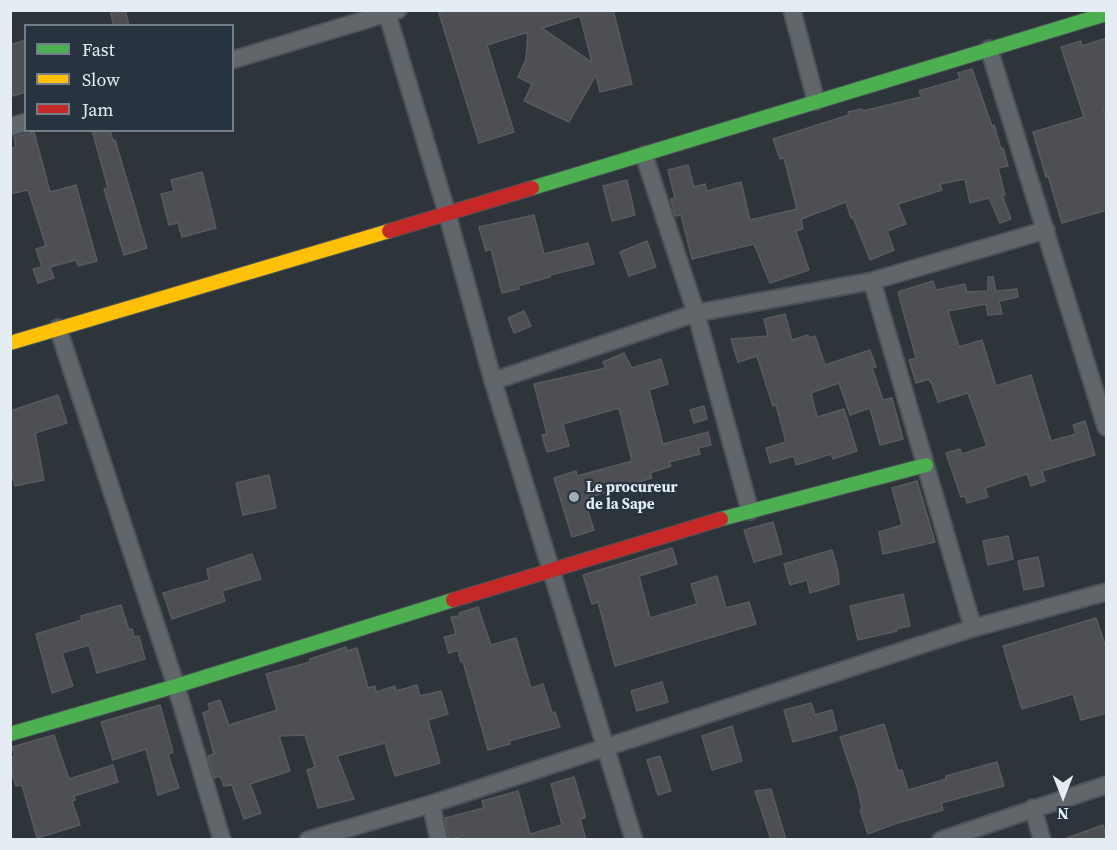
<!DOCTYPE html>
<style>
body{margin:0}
#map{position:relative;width:1117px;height:850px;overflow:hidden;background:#2d343a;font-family:"Source Serif 4",serif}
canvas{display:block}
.frame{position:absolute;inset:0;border:12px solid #e4edf4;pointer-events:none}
.legend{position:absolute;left:24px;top:24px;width:210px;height:108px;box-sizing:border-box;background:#273440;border:2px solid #737e88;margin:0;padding:8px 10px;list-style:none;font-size:18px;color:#e4edf4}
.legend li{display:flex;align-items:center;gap:12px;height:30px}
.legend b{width:30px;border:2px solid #737e88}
.north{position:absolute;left:1033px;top:766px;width:60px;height:60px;-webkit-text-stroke:4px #273440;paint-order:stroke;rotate:180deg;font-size:16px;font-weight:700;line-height:24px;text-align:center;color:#e4edf4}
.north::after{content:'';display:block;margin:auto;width:21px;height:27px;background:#e4edf4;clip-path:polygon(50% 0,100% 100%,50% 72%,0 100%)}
</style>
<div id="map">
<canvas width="1117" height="850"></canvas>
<div class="frame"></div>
<ul class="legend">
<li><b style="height:8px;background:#4caf50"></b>Fast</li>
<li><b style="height:8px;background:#ffc107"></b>Slow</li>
<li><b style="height:8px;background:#c62828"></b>Jam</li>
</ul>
<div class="north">N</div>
</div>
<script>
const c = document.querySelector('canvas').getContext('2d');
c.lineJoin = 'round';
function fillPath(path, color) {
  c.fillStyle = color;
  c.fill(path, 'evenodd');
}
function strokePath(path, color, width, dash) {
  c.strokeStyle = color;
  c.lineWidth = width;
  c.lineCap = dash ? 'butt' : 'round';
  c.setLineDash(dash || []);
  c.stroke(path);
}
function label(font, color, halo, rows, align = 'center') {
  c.font = font + ' "Source Serif 4",serif';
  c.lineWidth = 4.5;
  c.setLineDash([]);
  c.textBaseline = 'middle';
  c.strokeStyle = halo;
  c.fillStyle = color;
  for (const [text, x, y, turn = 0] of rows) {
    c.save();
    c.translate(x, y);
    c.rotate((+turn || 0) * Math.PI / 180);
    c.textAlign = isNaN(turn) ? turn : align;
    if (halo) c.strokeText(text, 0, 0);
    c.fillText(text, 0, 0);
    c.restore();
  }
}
const building = new Path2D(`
 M110 10H125L129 26H114Z
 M448 10H613L632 84 600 92 596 75 569 122 524 101 532 84 518 77 526 59 528 32 487 45 514 132 479 143 439 13ZM580 16 592 62 593 63 542 28Z
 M1107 38V108L1103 109 1107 121V210L1062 223 1048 176 1046 177 1033 132 1084 117 1061 47 1081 41 1082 46Z
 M26 40V92L13 96 10 88V45Z
 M972 69 992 126 994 125 1001 149 1003 148 1008 166 998 168 1005 195H1002L1011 219 1000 223 989 198 970 203 965 179 940 184 942 190 898 204 906 224 887 231 894 250 870 260 853 217 851 218 846 202 801 219 803 229 796 231 809 270 770 283 754 244 692 259 681 215 675 216 671 199 675 198 668 170 688 165 694 187 705 184 707 191 741 182 750 220 797 209 784 158 780 159 773 139 849 115 848 112 862 109 863 111 921 97 919 91 960 79 958 73Z
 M92 130H110L113 141 115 140 147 248 124 255 104 189 108 188Z
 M34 132 50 192 76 185 97 261 78 266 76 260 50 267 54 278 38 283 33 269 42 267 36 249 46 246 34 208 28 190 10 194V149L16 147 14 137Z
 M202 172 216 228 182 237 178 223 169 225 161 194 174 191 171 180Z
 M627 180 635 215 612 221 603 186Z
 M534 215 544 254 588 243 594 264 550 275V277L518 286 519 289 502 293 491 249 486 251 479 227Z
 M647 241 656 267 629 276 620 252Z
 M988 277H993L996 291 1017 289 1018 297 999 301 1002 314 988 315 986 304 948 311 959 347 982 340 996 386 1031 375 1051 441 1076 434 1073 425 1085 421 1095 455 1042 471 1045 481 1031 486 1027 474 985 488 988 497 967 503 965 496 961 497 946 453 960 449 962 454 987 446 968 393 938 402 931 381 930 382 929 379 916 383 909 360 916 358 898 292 933 281 936 290 965 284 967 292 988 291Z
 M524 311 531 326 514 333 508 318Z
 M785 314 792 340 808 335 809 338 815 336 825 365 870 350 876 367 872 368 883 400 892 398 903 439 880 445 870 408 850 415 839 383 811 393 817 417 844 409 857 451 833 459 831 454 796 465 794 456 770 463 766 448 786 442 776 405 773 406 757 356 738 362 731 339 768 336 764 319Z
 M624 353 632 368 661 359 668 384 649 390 663 444 708 432 711 445 698 448 700 454 669 462 671 466 650 473 652 478 584 499 594 530 572 537 554 478 576 471 577 476 632 461 619 408 563 424 569 446 547 452 542 435 547 434 534 384 606 368 603 362Z
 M58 395 67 423 35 433 44 480 15 486 10 465V411Z
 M704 406 707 419 694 423 690 410Z
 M269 475 276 508 243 515 236 483Z
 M917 481 935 542 883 554 879 532 902 525 892 488Z
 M773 522 782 554 754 562 744 530Z
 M1008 536 1013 559 988 565 983 541Z
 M672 548 677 564 639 576 650 618 697 604 691 584 717 576 726 608 749 602 756 624 615 666 598 602 592 604 583 575Z
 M832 550 838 571 839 584 810 593 807 580 790 585 784 564Z
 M252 554 261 579 222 591 225 601 172 619 163 593 209 580 207 569Z
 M1038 557 1044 586 1024 590 1018 561Z
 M903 594 910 626 896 629 897 631 858 640 850 606Z
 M121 605 129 630 132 629 134 637 139 636 145 659 97 673 89 645 62 653 73 686 52 693 36 634 82 620 81 616Z
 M478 607 491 645 516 638 531 688 543 684 552 713 555 712 560 727 509 741 510 744 488 750 463 662H461L458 650 449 653 444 637 456 634 451 617 460 616 459 613Z
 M1096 618 1107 651V713L1081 720 1073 694 1022 709 1003 646Z
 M346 647 347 651 357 648 368 688 375 686 376 692 395 686 396 691 417 685 420 696 441 691 448 714 428 720 440 763 395 776 385 743 337 756 354 799 318 808 307 770 315 767 305 735 279 736 290 771 250 784 261 813 244 819 232 785 224 786 220 776 214 778 208 756 214 754 213 750 203 713 210 710 208 704 220 700 229 725 277 710 266 674 310 662V659Z
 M662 682 668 702 637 711 631 691Z
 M811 703 815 715 832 710 837 730 793 742 784 710Z
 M160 705 173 752 168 754 179 788 158 795 146 749 113 760 101 722Z
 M884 724 898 771 902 770 908 790 946 779V776L997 762 1004 786 941 803 943 810 894 824 868 834 860 810 862 809 858 790 840 737Z
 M732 726 742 761 712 770 702 736Z
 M54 735 69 779 113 765 118 782 74 796 75 800 72 801 80 825 37 838 22 785 16 786 10 767V757L15 756 12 747Z
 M660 756 671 791 658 795 647 760Z
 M574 777 585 815V818L580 819 586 840H465L464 836 449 840 445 818 484 808 482 801 518 791 530 834 562 825 551 784Z
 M771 789 786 840H771L755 791Z
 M1103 825 1107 840H1068L1067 838Z`);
fillPath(building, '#4d4f53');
strokePath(building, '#595a5f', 1.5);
const street = new Path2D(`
 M386 10 447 213 493 381 634 840
 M792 10 816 101
 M989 49 1106 427
 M232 60 398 10
 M10 127 26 122
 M644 155 696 313 750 511
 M872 281 973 628
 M58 328 176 686 222 840
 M493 381 696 313 872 281 1046 230
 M431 804 439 840
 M1033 808 1042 840
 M308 840 431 804 973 628 1106 592
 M941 840 1106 785`);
const fast = new Path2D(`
 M532 188 1106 14
 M721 519 926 465
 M10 734 176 686 453 600`);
const slow = new Path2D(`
 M10 343 389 231`);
const jam = new Path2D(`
 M389 231 532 188
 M453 600 721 519`);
strokePath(street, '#4b5257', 20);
strokePath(fast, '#4b5257', 16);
strokePath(slow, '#4b5257', 16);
strokePath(jam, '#4b5257', 16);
strokePath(street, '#61666b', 16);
strokePath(fast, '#4caf50', 14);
strokePath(slow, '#ffc107', 14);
strokePath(jam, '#c62828', 14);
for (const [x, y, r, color] of [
 [574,497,6,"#a4acb3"]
]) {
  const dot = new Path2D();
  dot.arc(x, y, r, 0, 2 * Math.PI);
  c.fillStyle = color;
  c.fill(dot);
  strokePath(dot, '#273440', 2);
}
label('bold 15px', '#e4edf4', '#273440', [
 ["Le procureur",586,488],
 ["de la Sape",586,505]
], 'left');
</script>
